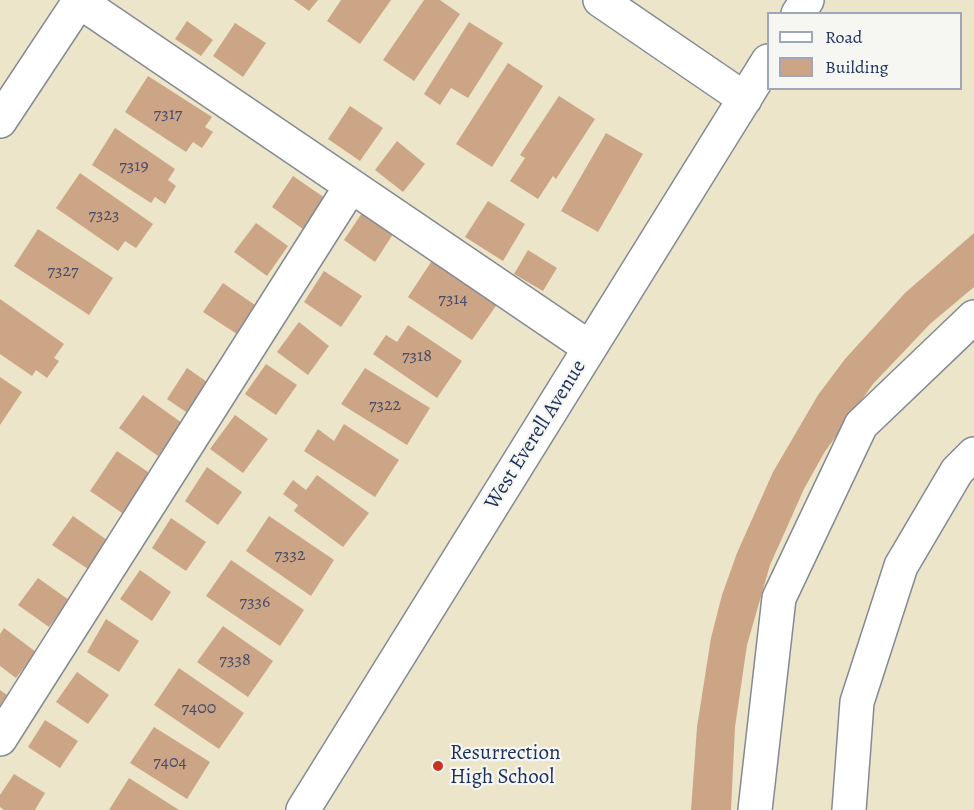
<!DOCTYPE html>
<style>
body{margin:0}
#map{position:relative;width:974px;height:810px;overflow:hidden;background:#ece5c9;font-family:Alegreya,serif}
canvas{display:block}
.legend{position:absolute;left:767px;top:12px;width:195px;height:78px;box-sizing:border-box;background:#f6f6f2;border:2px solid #9ea6b7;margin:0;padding:8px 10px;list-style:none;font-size:18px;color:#1b2f5e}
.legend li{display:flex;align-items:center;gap:12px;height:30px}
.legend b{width:30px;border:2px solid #9ea6b7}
</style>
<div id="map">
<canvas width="974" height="810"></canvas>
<ul class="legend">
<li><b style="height:8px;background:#fff"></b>Road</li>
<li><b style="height:16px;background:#cca586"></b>Building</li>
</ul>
</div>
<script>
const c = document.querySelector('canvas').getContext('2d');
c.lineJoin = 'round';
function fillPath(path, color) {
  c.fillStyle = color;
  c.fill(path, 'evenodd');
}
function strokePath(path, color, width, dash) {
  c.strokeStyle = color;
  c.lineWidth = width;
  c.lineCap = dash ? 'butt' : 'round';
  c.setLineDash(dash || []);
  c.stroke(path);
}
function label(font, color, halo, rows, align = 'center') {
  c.font = font + ' Alegreya,serif';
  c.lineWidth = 4.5;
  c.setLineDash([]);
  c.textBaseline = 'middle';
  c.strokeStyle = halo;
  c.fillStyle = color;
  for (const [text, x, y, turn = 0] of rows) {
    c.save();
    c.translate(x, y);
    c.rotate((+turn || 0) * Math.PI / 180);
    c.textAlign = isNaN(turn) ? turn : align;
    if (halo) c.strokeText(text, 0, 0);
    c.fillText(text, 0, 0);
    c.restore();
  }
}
fillPath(new Path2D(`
 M294 0H318L309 11Z
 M341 0H391L360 44 327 21Z
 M424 0H440L460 14 414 81 383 60Z
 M187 21 213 40 201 56 175 39Z
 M469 22 503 43 468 98 451 88 440 105 424 94Z
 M235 23 266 43 243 77 213 56Z
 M508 63 543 86 492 167 456 144Z
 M148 76 212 117 205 127 213 132 202 148 193 142 186 152 125 112Z
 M559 96 595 119 556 179 553 176 538 199 510 181 525 158 520 155Z
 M350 106 383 128 360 161 328 139Z
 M115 128 175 169 168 180 176 186 165 204 155 197 151 203 92 165Z
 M606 133 643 154 598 232 561 211Z
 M397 141 425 164 403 192 375 170Z
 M80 173 153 224 136 248 125 241 118 251 56 208Z
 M293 176 325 198 303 229 272 207Z
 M488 201 525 224 503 261 465 237Z
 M364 210 395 231 375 262 344 240Z
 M256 223 288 246 267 276 234 252Z
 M38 229 113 278 89 315 14 266Z
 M974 233V287L930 324 873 384 824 453 804 489 770 565 747 645 735 727 731 810H691L697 727 711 638 722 595 737 553 773 472 818 395 845 359 905 293Z
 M528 250 557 268 543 291 514 274Z
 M433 259 498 303 472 340 408 297Z
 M324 271 362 296 341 327 304 302Z
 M223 283 255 305 237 334 203 312Z
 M0 299 64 344 54 358 59 361 47 378 36 370 32 376 0 354Z
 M299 322 329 346 308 375 277 352Z
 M408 325 462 361 437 398 373 354 386 335 397 342Z
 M266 364 297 385 276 415 245 394Z
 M187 368 210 384 189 414 167 399Z
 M365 368 430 408 407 445 341 404Z
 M0 377 22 392 0 425Z
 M143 395 182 423 158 456 119 428Z
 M235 415 268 439 243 473 210 449Z
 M344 424 399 460 375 497 304 451 318 429 334 441Z
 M117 451 154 476 125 515 90 491Z
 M207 467 242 492 218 525 185 501Z
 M317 475 369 513 343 547 294 511 298 505 283 494 293 480 306 490Z
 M73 516 107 540 88 569 52 545Z
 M269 516 334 560 311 596 246 551Z
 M171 518 206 542 186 571 152 548Z
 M231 560 304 610 280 646 206 596Z
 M140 570 171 592 152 621 120 599Z
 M38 578 69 600 49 627 18 605Z
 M106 619 139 641 119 672 87 652Z
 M223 626 273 661 248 697 197 662Z
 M4 628 36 652 16 678 0 666V634Z
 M179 668 244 713 219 749 154 705Z
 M77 672 109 695 88 724 56 702Z
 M0 690 7 695 0 706Z
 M45 720 78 741 60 768 28 747Z
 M154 727 210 762 187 799 130 763Z
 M14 774 45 793 35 810H4L0 807V795Z
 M129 778 179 810H109Z`), '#cca586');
const minor = new Path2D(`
 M600 0 745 99
 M79 1 590 348
 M798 14 807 0
 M0 121 80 0
 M0 739 351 186
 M303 810 768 61
 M755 810 779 598 861 425 974 317
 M849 810 857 702 901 566 957 471 974 454`);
strokePath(minor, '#848a94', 36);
strokePath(minor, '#fff', 33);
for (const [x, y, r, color] of [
 [438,766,6,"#c8321e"]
]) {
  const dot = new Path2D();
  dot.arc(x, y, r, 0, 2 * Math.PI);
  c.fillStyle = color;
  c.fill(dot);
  strokePath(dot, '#f6f6f2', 2);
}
label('18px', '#474c68', null, [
 ["7317",168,115],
 ["7319",134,167],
 ["7323",104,216],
 ["7327",63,272],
 ["7314",453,300],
 ["7318",417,357],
 ["7322",385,406],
 ["7332",290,556],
 ["7336",255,603],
 ["7338",235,661],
 ["7400",199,709],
 ["7404",170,763]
]);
label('21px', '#1b2f5e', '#f6f6f2', [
 ["West Everell Avenue",536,435,-58]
]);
label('21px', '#1b2f5e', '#f6f6f2', [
 ["Resurrection",450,754],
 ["High School",450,778]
], 'left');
</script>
